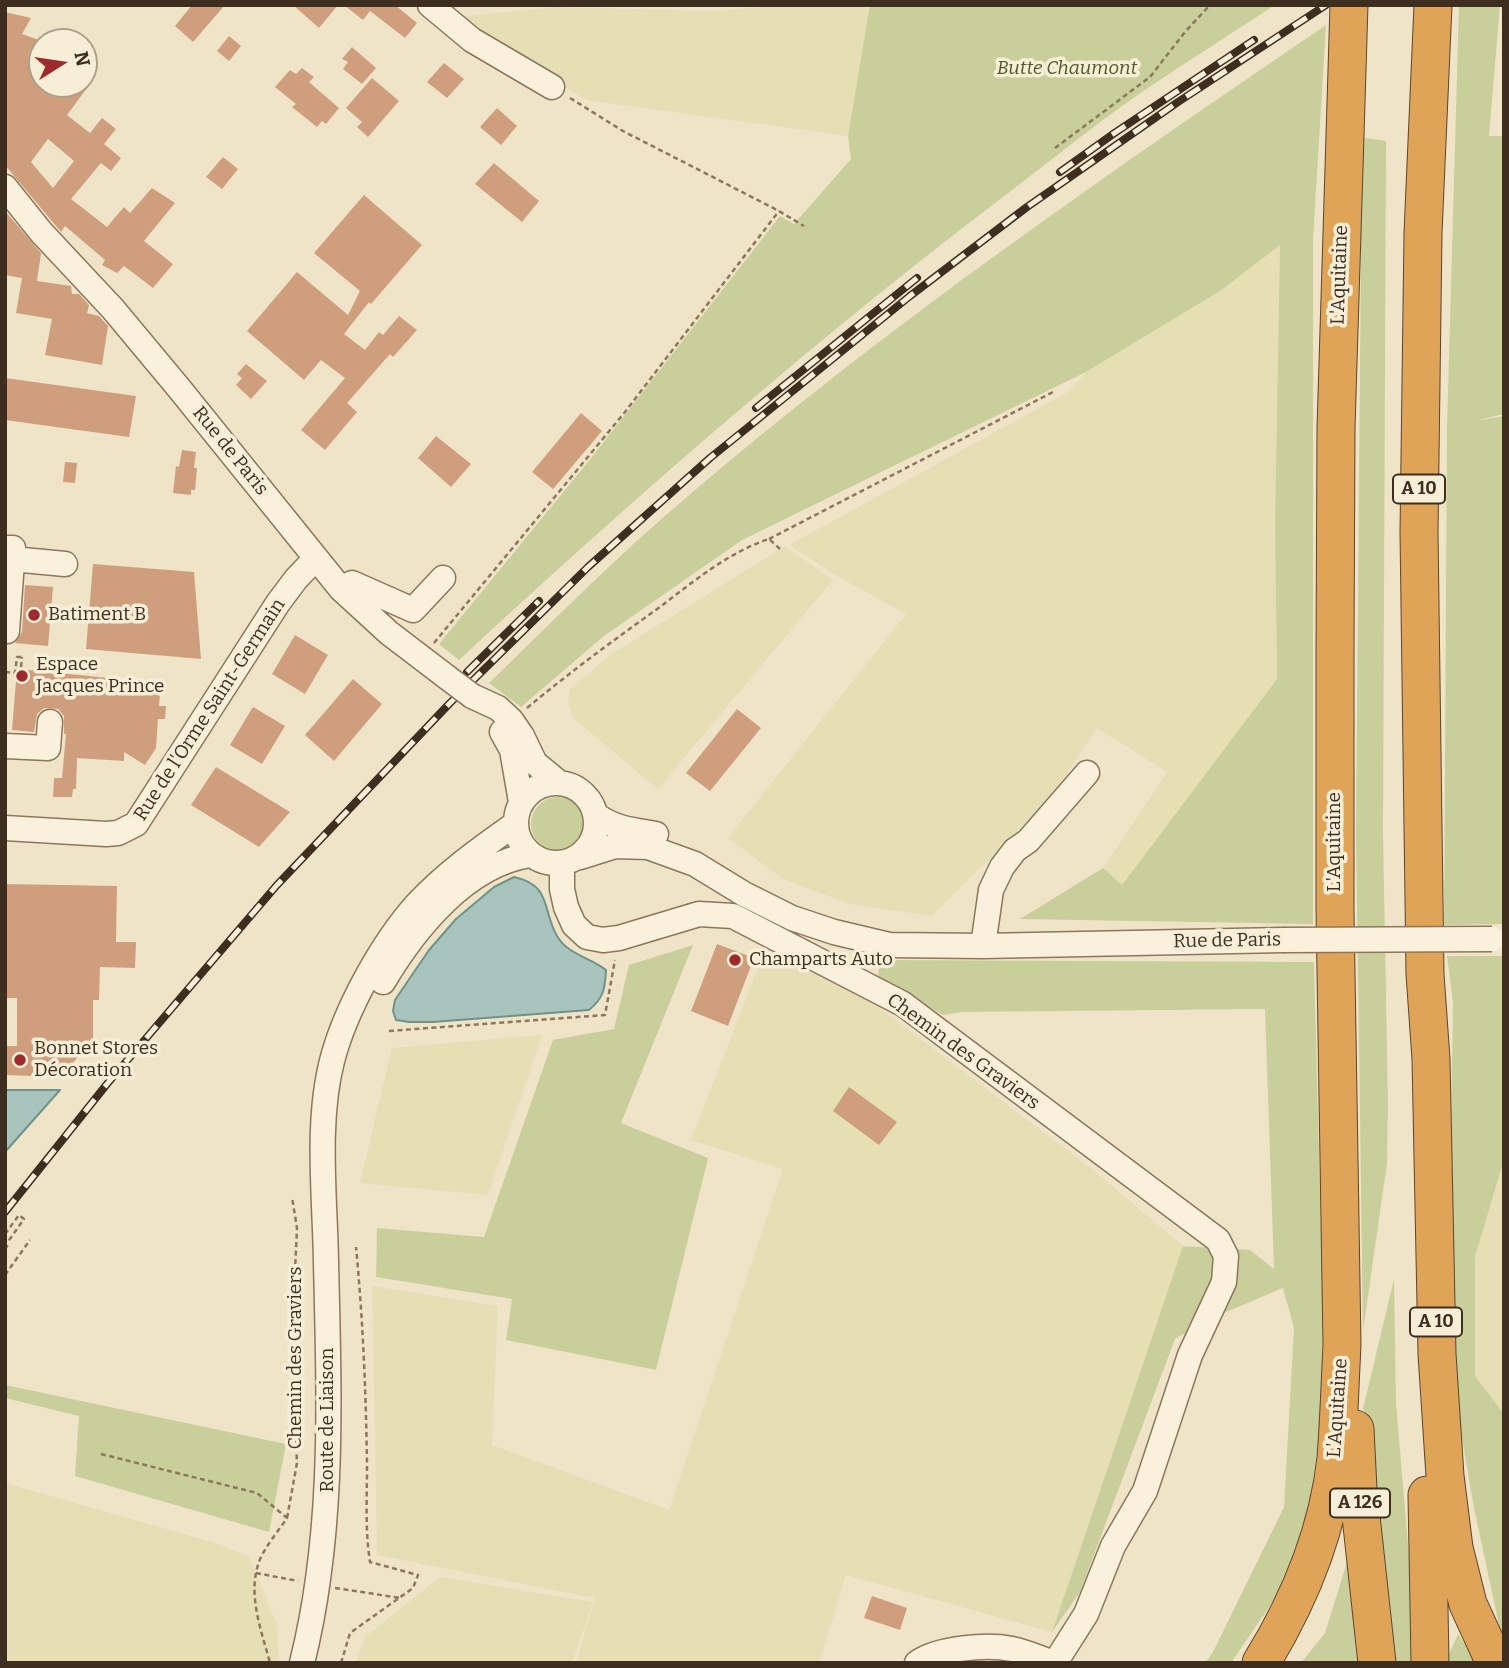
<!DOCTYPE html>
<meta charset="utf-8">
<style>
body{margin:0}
#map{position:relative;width:1509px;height:1668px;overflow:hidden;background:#f0e4c8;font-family:Bitter,serif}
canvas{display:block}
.frame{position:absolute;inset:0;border:7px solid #3d2e20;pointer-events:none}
.north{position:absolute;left:28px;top:28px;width:70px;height:70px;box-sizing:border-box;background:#f7eed8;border:2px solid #ada18e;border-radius:50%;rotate:78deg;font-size:19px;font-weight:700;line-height:28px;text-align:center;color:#3d2e20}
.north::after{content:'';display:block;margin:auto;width:24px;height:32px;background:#9e2a2b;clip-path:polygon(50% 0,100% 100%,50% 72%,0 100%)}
</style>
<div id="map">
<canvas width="1509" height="1668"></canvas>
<div class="frame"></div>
<div class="north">N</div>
</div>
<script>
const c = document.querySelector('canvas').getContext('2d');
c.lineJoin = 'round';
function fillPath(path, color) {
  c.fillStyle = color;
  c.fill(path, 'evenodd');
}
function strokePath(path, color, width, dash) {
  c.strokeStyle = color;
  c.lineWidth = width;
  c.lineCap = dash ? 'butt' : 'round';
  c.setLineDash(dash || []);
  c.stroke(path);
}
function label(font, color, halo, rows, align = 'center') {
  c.font = font + ' Bitter,serif';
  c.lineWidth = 7;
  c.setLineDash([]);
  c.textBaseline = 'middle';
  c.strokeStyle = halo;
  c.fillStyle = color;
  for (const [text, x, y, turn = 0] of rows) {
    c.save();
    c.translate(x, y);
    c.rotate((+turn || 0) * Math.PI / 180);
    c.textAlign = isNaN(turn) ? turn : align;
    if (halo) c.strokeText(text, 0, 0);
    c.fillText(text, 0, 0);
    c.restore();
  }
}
fillPath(new Path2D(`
 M780 5H870L848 136 586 100 455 17 557 7 715 11Z
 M1280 244 1275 523 1277 679 1122 885 1103 868 1167 772 1097 728 1051 798 932 916 850 904 783 879 728 838 906 614 835 575 789 545 1068 392 1086 372 1220 291Z
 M785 546 833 580 658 789 573 718 568 701 570 689 613 653Z
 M767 945 872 1002 1093 1170 1183 1246 1052 1632 846 1575 819 1663H576L595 1598 377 1555 372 1286 498 1306 492 1445 669 1510 783 1169 691 1140Z
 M542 1035 488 1195 360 1183 392 1048Z
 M1504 1163V1414L1475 1376V1257Z
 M5 1483 212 1542 249 1556 277 1625 279 1663H5Z
 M440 1577 593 1602 572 1663H356L365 1637Z`), '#e6deb5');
fillPath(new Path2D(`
 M870 5H1275C1231 34 1186 62 1142 92 1100 121 1060 153 1020 184 824 332 639 493 459 660L439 644 592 457 780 216 794 224 851 159 848 136Z
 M1459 5H1500L1489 136H1504V414L1475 421 1504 416V924L1444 925 1447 427Z
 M1326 25 1313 240V924L1020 919 1103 868 1122 885 1277 679 1275 523 1280 245 1220 291 1086 372 742 540 604 636 521 707 489 683C554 620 618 555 688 496 889 324 1107 174 1326 25Z
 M1360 137 1386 141 1383 831 1388 1106 1387 1163 1363 1331 1356 833 1361 246Z
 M531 824a27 27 0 1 1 54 0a27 27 0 1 1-54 0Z
 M693 945 621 1123 708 1158 656 1370 506 1340 512 1299 376 1277 377 1228 484 1237 553 1040 614 1029 629 965Z
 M1447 956H1504V1160L1475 1257V1376L1504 1414V1637L1500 1630 1474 1508 1458 1416 1449 1257 1453 1002Z
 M882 960 1314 962 1323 1309 1321 1421 1310 1503 1289 1578 1231 1663H1205L1213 1652 1284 1507 1294 1328 1283 1288 1207 1320 1175 1339 1080 1592 1052 1632 1183 1246 1250 1250 1274 1269 1265 1009 962 1012 943 1015 877 977Z
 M1394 1279 1396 1403 1418 1663H1396L1372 1440 1363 1409Z
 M5 1385 286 1444 269 1532 75 1476 79 1416 5 1398Z
 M1347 1562 1360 1663H1301L1325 1633Z
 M1458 1634 1477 1663H1449V1654Z`), '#c9cf9b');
const water = new Path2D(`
 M514 877C552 885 542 910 557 936 568 955 590 957 606 970 605 988 604 998 589 1010L433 1022H409L396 1020 393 1011 395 1000 429 950 456 919 494 887Z
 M5 1090H60L5 1152Z`);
fillPath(water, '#a9c4bc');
strokePath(water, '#6f938a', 2);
fillPath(new Path2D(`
 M192 5H225L193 42 175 26Z
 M293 5H338L319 28Z
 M344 5H395L417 23 405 38 370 11 363 20Z
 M5 12 31 18 22 34 42 41V84H90L67 115 90 133 102 118 116 129 104 144 121 158 111 171 101 163 71 199 107 227 124 207 130 213 152 188 175 203 144 241 173 264 153 288 124 266 117 273 102 265 105 260 65 226 61 232 5 165ZM48 139 74 161 53 188 31 162Z
 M229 36 241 46 229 61 217 51Z
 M352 47 376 68 362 84 343 69 348 62 342 59Z
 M444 63 464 79 447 98 427 82Z
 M302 68 314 77 309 82 339 108 326 124 322 121 317 127 292 107 296 104 275 87 290 70 296 74Z
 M372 78 399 101 368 137 357 127 362 122 346 108Z
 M497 108 517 126 501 145 480 127Z
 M223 157 238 169 222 189 206 177Z
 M494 163 539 201 522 222 475 184Z
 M364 195 422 245 371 304 369 302 344 334 365 350 379 332 383 335 399 316 417 330 393 357 390 354 347 403 357 412 325 450 301 430 345 378 321 360 304 380 247 331 297 272 348 315 360 291 314 253Z
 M5 211 41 253 37 281 71 286 72 294H79L89 305 87 313 99 316 108 326 102 365 45 355 52 319 16 313 22 278 5 275Z
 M246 364 267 381 251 399 236 385 242 378 237 374Z
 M5 378 136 396 129 437 5 420Z
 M581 413 602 431 553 489 532 472Z
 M436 436 471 464 451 487 418 458Z
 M182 450 196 452 194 468H197L195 490H191V495L173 493 176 466 179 467Z
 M65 462 77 463 75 483 63 482Z
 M93 564 194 572 201 659 86 649Z
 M25 585 53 587 48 646 15 643 22 632Z
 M295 635 328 655 305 694 272 674Z
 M17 669 161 683 159 706H166L165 719H158L156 748 145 765 124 752V761L77 758 76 789H73L72 797H53L54 778H62L66 734H64V716L58 709 44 708 37 714 34 732 12 730Z
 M353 679 382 704 334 761 305 735Z
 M253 707 285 726 262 764 230 745Z
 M737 709 761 728 710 791 686 773Z
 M216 767 290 812 259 847 191 805Z
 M5 884 117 886 116 942H136L135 968 100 967 99 1000H93V1038L62 1077 5 1075V1046H17V998H5Z
 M717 944 754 958 728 1026 691 1011Z
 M849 1087 897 1122 879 1145 833 1111Z
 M872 1596 907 1608 900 1630 864 1618Z`), '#cf9f7d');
const minor = new Path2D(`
 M430 5 472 40 552 87
 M5 187 41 232 113 309 178 387 341 589 389 633 448 678
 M5 548H13L7 631H5
 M12 559 65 564
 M341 589 352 583 413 610 443 578
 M472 696 498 708 511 720 522 736 535 763 558 782
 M502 732 512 750 521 802
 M5 746 48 748 50 722
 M516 823a40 40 0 1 1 80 0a40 40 0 1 1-80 0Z
 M596 815C615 829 633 830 656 834
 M5 828 106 834 118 833 136 824 278 603 296 579 316 558
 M580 857 615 846 648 847 695 864 744 894 792 918 834 932 889 945 983 946 1283 940
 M562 864V889L566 907 574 925 587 937 603 940 619 938 699 914 733 916 903 1004 1218 1240 1226 1256 1224 1282 1190 1355 1145 1491 1113 1546 1086 1614 1055 1663
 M983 946 991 890 1002 867 1015 850 1028 841 1087 773
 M383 982C415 928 466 865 530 855
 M302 1663C335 1531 329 1397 326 1262 325 1198 316 1123 332 1061 345 1010 382 943 417 904 446 873 481 848 515 824
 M917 1663C938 1648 987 1644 1012 1649 1026 1652 1040 1658 1053 1663`);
const highway = new Path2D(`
 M1433 5 1423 233 1419 532 1425 974 1431 1059 1437 1354 1445 1476 1454 1548 1468 1604 1495 1663
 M1355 1429 1358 1489 1377 1663
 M1427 1495 1430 1663
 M1261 1663C1299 1601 1328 1531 1336 1458 1339 1420 1340 1383 1342 1345L1335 910V652L1336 428 1349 5`);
strokePath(minor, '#8d765c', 27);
strokePath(highway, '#5b4430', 39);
strokePath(new Path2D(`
 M570 98 623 131 779 211 804 226
 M1055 148 1150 77 1185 32 1210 5
 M769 539 1053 392
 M434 643 625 412 779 211
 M21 667 22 657
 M5 672 15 673 17 657H22
 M527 708C570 672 614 640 660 607 694 581 729 552 769 539L780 549
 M389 1031 605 1015 615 960
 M5 1234 19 1215 24 1219 7 1243
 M5 1245 8 1247
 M5 1275 30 1240
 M101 1454 257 1493 287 1518C279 1530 269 1542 262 1555 245 1589 261 1629 270 1663
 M287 1518 297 1463 292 1337 297 1228 292 1197
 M256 1573 298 1581
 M335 1588 401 1598
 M341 1663 350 1633 413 1588 418 1575 370 1562C365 1530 367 1498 367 1466 366 1393 363 1320 356 1247`), '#8d765c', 2.5, [5, 3.5]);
strokePath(minor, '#faf1dc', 24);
strokePath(highway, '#e0a458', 37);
const rail = new Path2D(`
 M1060 172 1116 132 1254 40
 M756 408 917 278
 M467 672 539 601
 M5 1212 107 1084 277 885 450 703 588 567 710 458 910 296 1027 207 1178 102 1326 5`);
strokePath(rail, '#3d2e20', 8);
strokePath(rail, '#f7eed8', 5, [16]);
const minorBridge = new Path2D(`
 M448 678 472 696
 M1283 940 1492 939`);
strokePath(minorBridge, '#8d765c', 27, []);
strokePath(minorBridge, '#faf1dc', 24);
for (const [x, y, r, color] of [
 [34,615,7,"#9e2a2b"],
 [22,676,7,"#9e2a2b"],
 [735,960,7,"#9e2a2b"],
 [20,1060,7,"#9e2a2b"]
]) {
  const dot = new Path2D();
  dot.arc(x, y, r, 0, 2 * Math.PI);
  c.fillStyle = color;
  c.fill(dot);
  strokePath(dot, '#f7eed8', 2.5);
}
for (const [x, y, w] of [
 [1419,489,52],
 [1436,1322,52],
 [1360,1503,60]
]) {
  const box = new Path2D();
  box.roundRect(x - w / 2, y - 14.5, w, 29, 5);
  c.fillStyle = '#f7eed8';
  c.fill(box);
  strokePath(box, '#3d2e20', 2);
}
label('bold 18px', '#3d2e20', null, [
 ["A 10",1419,489],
 ["A 10",1436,1322],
 ["A 126",1360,1503]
]);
label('italic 19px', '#4d5a26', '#f7eed8', [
 ["Butte Chaumont",1067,69]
]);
label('19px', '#3d2e20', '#f7eed8', [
 ["L'Aquitaine",1340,275,-88],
 ["Rue de Paris",230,451,51],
 ["Rue de l'Orme Saint-Germain",210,710,-57],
 ["L'Aquitaine",1335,842,-90],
 ["Rue de Paris",1227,941,-1],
 ["Chemin des Graviers",963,1052,36],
 ["Chemin des Graviers",296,1358,-90],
 ["L'Aquitaine",1338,1408,-86],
 ["Route de Liaison",328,1420,-90]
]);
label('19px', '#3d2e20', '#f7eed8', [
 ["Batiment B",48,615],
 ["Espace",36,665],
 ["Jacques Prince",36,687],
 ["Champarts Auto",749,960],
 ["Bonnet Stores",34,1049],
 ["Décoration",34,1071]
], 'left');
</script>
